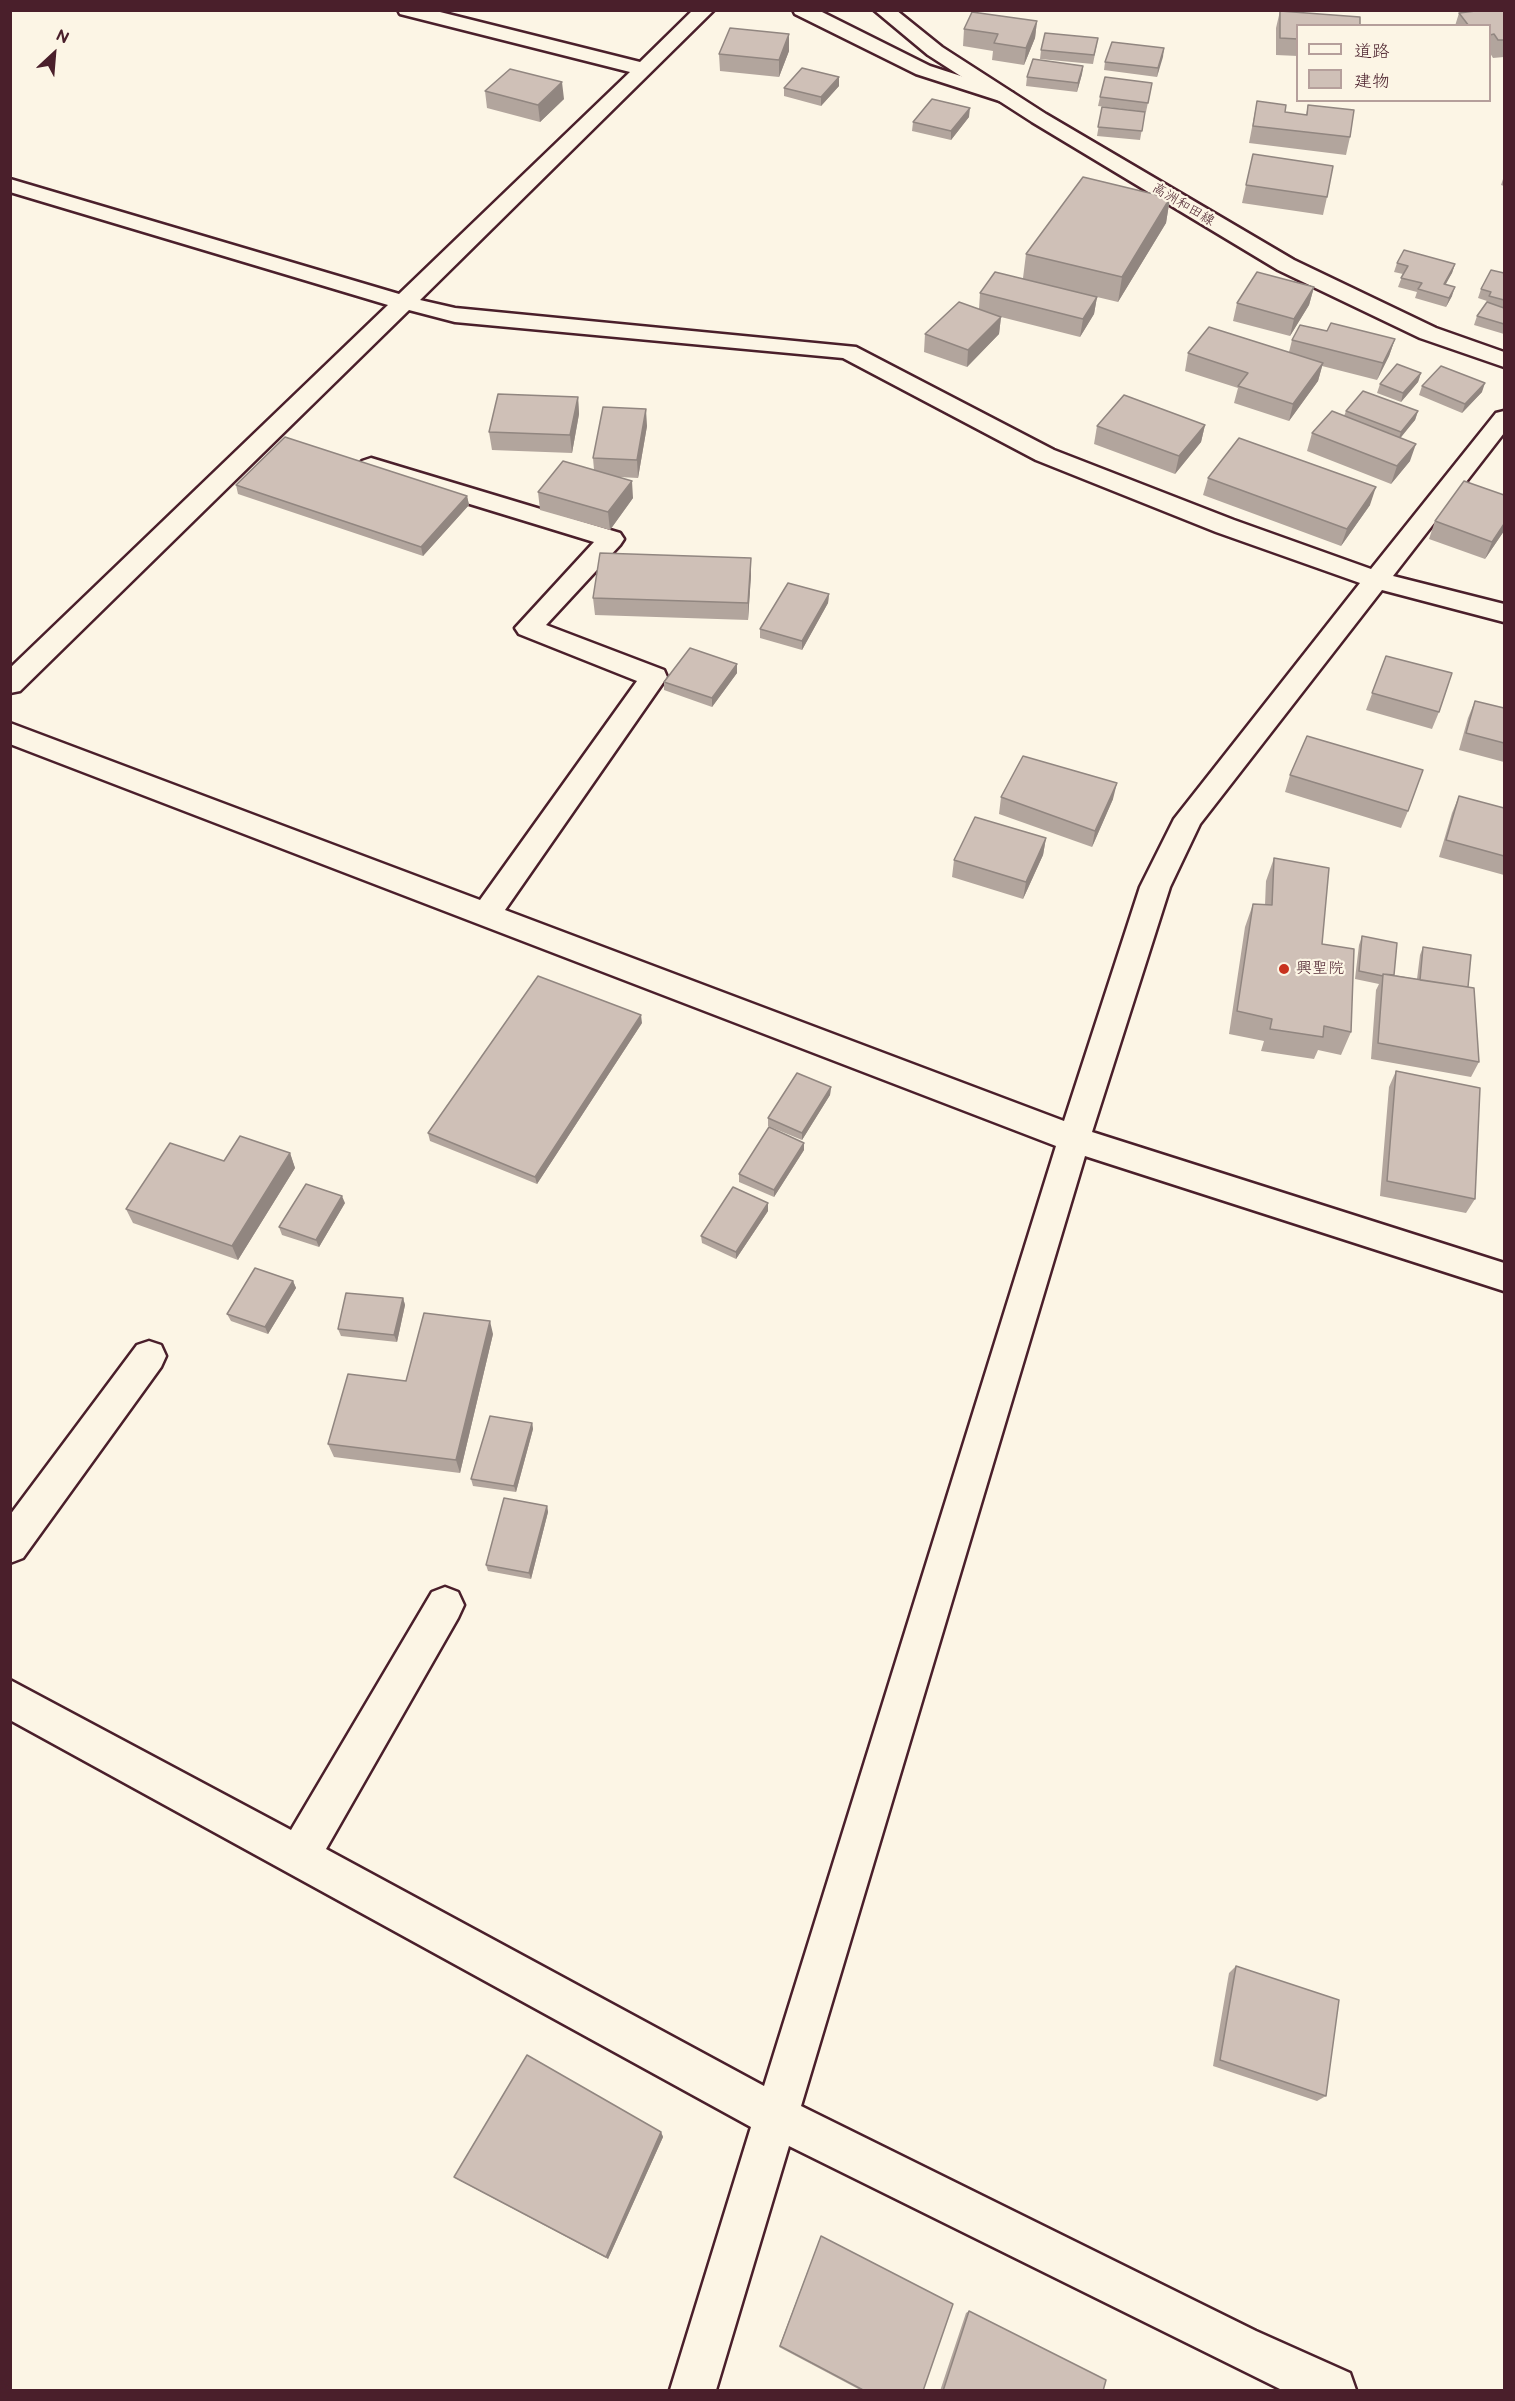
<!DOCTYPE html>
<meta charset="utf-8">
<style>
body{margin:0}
#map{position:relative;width:1515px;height:2401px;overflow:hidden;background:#fcf5e5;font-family:"Balsamiq Sans","Klee One",sans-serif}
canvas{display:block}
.frame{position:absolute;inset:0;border:12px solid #4a1f2b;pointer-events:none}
.legend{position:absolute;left:1296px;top:24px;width:195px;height:78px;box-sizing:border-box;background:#fcf5e5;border:2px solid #b59f9b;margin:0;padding:8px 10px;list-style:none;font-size:18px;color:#4a1f2b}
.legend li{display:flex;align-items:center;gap:12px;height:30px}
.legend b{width:30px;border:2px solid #b59f9b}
.north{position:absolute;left:24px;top:24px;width:60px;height:60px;-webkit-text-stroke:4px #fcf5e5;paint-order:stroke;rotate:26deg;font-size:16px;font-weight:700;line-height:24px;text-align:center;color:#4a1f2b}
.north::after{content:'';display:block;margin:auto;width:21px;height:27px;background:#4a1f2b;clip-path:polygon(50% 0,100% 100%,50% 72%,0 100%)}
</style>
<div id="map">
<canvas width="1515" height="2401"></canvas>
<div class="frame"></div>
<ul class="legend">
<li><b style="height:8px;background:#fcf5e5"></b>道路</li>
<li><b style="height:16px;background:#cfc0b7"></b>建物</li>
</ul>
<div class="north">N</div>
</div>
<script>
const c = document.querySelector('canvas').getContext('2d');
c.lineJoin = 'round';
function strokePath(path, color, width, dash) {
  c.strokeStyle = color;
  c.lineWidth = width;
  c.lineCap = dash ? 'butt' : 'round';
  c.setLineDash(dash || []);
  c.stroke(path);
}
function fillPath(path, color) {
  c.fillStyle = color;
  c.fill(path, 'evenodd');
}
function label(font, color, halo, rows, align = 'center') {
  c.font = font + ' "Balsamiq Sans","Klee One",sans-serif';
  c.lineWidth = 4.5;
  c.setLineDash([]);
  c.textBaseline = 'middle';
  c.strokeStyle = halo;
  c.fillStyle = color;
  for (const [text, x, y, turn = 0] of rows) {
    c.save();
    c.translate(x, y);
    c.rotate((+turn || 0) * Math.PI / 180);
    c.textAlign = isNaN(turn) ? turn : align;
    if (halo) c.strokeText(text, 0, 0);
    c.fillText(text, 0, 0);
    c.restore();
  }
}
const minor = new Path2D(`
 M398 10H432L640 62 693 10H714L420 300 455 308 856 347 1054 450 1234 520 1371 569 1496 413 1504 411V433L1393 576 1504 604V622L1382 590 1200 824 1170 887 1092 1132 1504 1263V1291L1085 1156 801 2106 1256 2331 1350 2373 1356 2390H1282L789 2146 716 2390H670L751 2127 10 1720V1680L291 1830 432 1592 445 1587 458 1592 464 1605 458 1618 326 1849 764 2086 1056 1146 10 744V723L480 900 637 681 519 634 515 628 594 542 362 471 359 466 362 461 371 458 620 533 624 539 620 545 546 625 664 670 667 677 505 910 1064 1121 1140 887 1174 819 1360 583 1216 532 1036 460 843 358 455 322 409 310 20 691 10 693V668L388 305 10 192V179L399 294 630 72 400 14Z
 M793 10H818L930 66 1013 93 1016 97 1013 101 1006 103 916 74 795 14Z
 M149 1341 161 1345 166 1356 161 1367 23 1558 10 1563V1515L137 1345Z`);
const major = new Path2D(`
 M874 10H896L942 47 1046 114 1294 260 1436 328 1504 352V367L1420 338 1278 270 1032 122 928 55Z`);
strokePath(minor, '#4a1f2b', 5);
strokePath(major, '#4a1f2b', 5);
fillPath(minor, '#fcf5e5');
fillPath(major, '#fcf5e5');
fillPath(new Path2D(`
 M1504 10V57L1493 58 1490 53V26H1455L1459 13Z
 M1280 11 1298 26V56L1276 55V28Z
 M1037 21 1035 38 1024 65 992 60 993 51 963 46 964 29Z
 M1098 38 1093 64 1040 59 1041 50Z
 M1164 48 1157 77 1104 70 1105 62Z
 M789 51 779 77 720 71 719 54Z
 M1083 66 1082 74 1077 92 1026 86 1027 77Z
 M839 77V86L821 106 784 96V88Z
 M1152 83 1146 112 1098 106 1100 97Z
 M485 91 564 99 540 122 487 108Z
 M1257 101 1285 112 1306 115 1308 105 1350 137 1346 155 1249 143Z
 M1102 107 1145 112 1140 140 1097 136Z
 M969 117 951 140 912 131 913 122Z
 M1504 176V186L1501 185Z
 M1246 185 1327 197 1323 215 1242 203Z
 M1170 198 1166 223 1118 302 1097 297 1094 314 1080 337 1001 317 999 334 967 367 924 352 925 334 979 309 980 293 1023 278 1026 254Z
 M1397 263 1455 264 1452 273 1445 284 1452 296 1446 307 1415 298 1417 292 1398 287 1403 274 1394 272Z
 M1504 273V334L1474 325 1477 316 1487 301 1478 298 1481 289Z
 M1314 287 1309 305 1290 336 1233 321 1237 303Z
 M1327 331 1395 339 1389 356 1377 380 1322 366 1318 381 1289 421 1234 403 1238 388 1185 371 1188 353 1289 352 1292 340Z
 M1421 373 1418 382 1401 402 1377 393 1380 384Z
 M1422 386 1482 392 1462 413 1419 395Z
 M578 397 579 414 572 453 492 450 489 432Z
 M1346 411H1418L1415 420 1400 437 1410 461 1391 484 1307 451 1312 433 1344 416Z
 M1205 425 1201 442 1175 474 1094 444 1097 426Z
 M647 426 638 478 619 477 633 498 610 530 540 510 538 492 594 470 593 458Z
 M1208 478 1370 505 1341 546 1203 495Z
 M236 485 467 496 469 505 423 556 238 494Z
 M1435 521 1504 531 1485 559 1429 539Z
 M751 575 748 620 595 615 593 598Z
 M829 594 828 603 802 650 760 638V629Z
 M1386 656 1439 712 1432 729 1366 710Z
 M737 664V673L712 707 664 690V682Z
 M1475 701 1504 708V762L1459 750 1468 718Z
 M1290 775 1408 811 1401 828 1285 792Z
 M1459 796 1504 808V875L1439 857 1452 813Z
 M1001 797 1113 799 1092 847 999 814Z
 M1046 838 1043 855 1023 899 952 877 954 860Z
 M1274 858 1322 944 1351 1032 1341 1055 1318 1050 1314 1059 1261 1051 1264 1041 1229 1034 1245 927 1253 904 1265 905 1266 881Z
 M1362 936 1394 975 1417 979 1420 955 1423 947 1468 987 1479 1062 1471 1077 1371 1059 1376 990 1379 984 1355 979 1359 945Z
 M642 1023 537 1184 430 1141 428 1133Z
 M1396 1071 1475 1199 1466 1213 1380 1196 1389 1087Z
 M831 1087 830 1095 802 1140 768 1126V1118Z
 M804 1150 774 1197 739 1182V1174Z
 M290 1153 295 1168 238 1260 133 1223 126 1209 224 1161Z
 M345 1203 319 1247 282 1235 279 1227Z
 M768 1211 736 1259 702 1243 701 1236Z
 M293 1281 296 1288 268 1334 231 1321 227 1314Z
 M403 1298 405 1305 397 1342 341 1336 338 1329Z
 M493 1334 460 1473 334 1457 328 1444 406 1381Z
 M532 1423 533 1429 516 1492 473 1486 471 1479Z
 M547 1506 548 1512 531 1579 488 1571 486 1565Z
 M1236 1966 1326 2096 1317 2101 1213 2066 1229 1973Z
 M661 2132 663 2137 608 2259 459 2180 454 2177Z
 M821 2236 923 2391H862L779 2347Z
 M969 2311 1103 2391H940L966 2313Z`), '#b2a59d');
fillPath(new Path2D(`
 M1037 21 1035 38 1024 65 1026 48Z
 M789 34V51L779 77V60Z
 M1164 48 1163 57 1157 77 1158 68Z
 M1083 66 1082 74 1077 92 1078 83Z
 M839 77V86L821 106V97Z
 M562 82 564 99 540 122 538 105Z
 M970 108 969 117 951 140V131Z
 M1170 198 1166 223 1118 302 1122 277Z
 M1455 264 1452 273 1441 293 1444 284Z
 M1314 287 1309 305 1290 336 1294 319Z
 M1455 287 1452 296 1446 307 1449 298Z
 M1097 297 1094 314 1080 337 1083 319Z
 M1001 317 999 334 967 367 968 350Z
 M1395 339 1389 356 1377 380 1383 363Z
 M1323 363 1318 381 1289 421 1293 404Z
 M1421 373 1418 382 1401 402 1403 393Z
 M1485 383 1482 392 1462 413 1465 404Z
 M578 397 579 414 572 453 570 435Z
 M646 409 647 426 638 478 637 460Z
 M1418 411 1415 420 1398 441 1401 432Z
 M1205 425 1201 442 1175 474 1179 456Z
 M1416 444 1410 461 1391 484 1397 466Z
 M632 481 633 498 610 530 608 512Z
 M1376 487 1370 505 1341 546 1347 529Z
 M467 496 469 505 423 556 421 547Z
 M1504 524V531L1485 559 1492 542Z
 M751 558V575L748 620V603Z
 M829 594 828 603 802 650V641Z
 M737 664V673L712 707V698Z
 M1117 783 1113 799 1092 847 1095 831Z
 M1046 838 1043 855 1023 899 1026 882Z
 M641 1015 642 1023 537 1184 535 1177Z
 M831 1087 830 1095 802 1140V1133Z
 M804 1143V1150L774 1197V1190Z
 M290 1153 295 1168 238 1260 232 1246Z
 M342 1196 345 1203 319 1247 316 1240Z
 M768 1203V1211L736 1259V1252Z
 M293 1281 296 1288 268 1334 265 1327Z
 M403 1298 405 1305 397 1342 394 1335Z
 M490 1321 493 1334 460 1473 456 1460Z
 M532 1423 533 1429 516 1492 514 1486Z
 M547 1506 548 1512 531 1579 529 1573Z
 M661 2132 663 2137 608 2259 606 2257Z`), '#918680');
const building = new Path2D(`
 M1484 10H1504V40H1498L1494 34 1490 35V26H1469L1459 13Z
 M1280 11 1360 17V26H1298V39L1280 38Z
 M972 12 1037 21 1026 48 994 43 998 34 964 29Z
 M730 28 789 34 779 60 719 54Z
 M1045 33 1098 38 1094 55 1041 50Z
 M1112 42 1164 48 1158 68 1105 62Z
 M1033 59 1083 66 1078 83 1027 77Z
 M802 68 839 77 821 97 784 88Z
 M510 69 562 82 538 105 485 91Z
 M1105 77 1152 83 1148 103 1100 97Z
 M932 99 970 108 951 131 913 122Z
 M1257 101 1286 105 1285 112 1307 115 1308 105 1354 110 1350 137 1253 126Z
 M1102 107 1145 112 1142 131 1098 127Z
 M1253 154 1333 166 1327 197 1246 185Z
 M1083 177 1170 198 1122 277 1026 254Z
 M1404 250 1455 264 1444 284 1455 287 1449 298 1418 289 1422 283 1401 278 1408 266 1397 263Z
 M1491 270 1504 273V300L1489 296 1491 292 1481 289Z
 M995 272 1097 297 1083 319 980 293Z
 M1257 272 1314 287 1294 319 1237 303Z
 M959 302 1001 317 968 350 925 334Z
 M1487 302 1504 308V324L1477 316Z
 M1331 323 1395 339 1383 363 1292 340 1300 325 1327 331Z
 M1209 327 1323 363 1293 404 1238 386 1248 373 1188 353Z
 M1397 364 1421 373 1403 393 1380 384Z
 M1441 366 1485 383 1465 404 1422 386Z
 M1363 391 1418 411 1401 432 1346 411Z
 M498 394 578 397 570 435 489 432Z
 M1124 395 1205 425 1179 456 1097 426Z
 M603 407 646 409 637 460 593 458Z
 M1332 411 1416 444 1397 466 1312 433Z
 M285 437 467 496 421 547 236 485Z
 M1239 438 1376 487 1347 529 1208 478Z
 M563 461 632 481 608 512 538 492Z
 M1464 481 1504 495V524L1492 542 1435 521Z
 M600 553 751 558 748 603 593 598Z
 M788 583 829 594 802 641 760 629Z
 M690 648 737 664 712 698 664 682Z
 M1386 656 1452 673 1439 712 1372 693Z
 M1475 701 1504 708V743L1466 733Z
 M1307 736 1423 770 1408 811 1290 775Z
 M1023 756 1117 783 1095 831 1001 797Z
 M1459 796 1504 808V856L1446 840Z
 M975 817 1046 838 1026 882 954 860Z
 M1274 858 1329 868 1322 944 1354 949 1351 1032 1324 1026 1323 1037 1270 1029 1272 1019 1237 1011 1253 904 1272 905Z
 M1362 936 1397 943 1394 975 1383 974V976L1359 971Z
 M1423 947 1471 955 1468 987 1420 980Z
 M1383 974 1474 988 1479 1062 1378 1043Z
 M538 976 641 1015 535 1177 428 1133Z
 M1396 1071 1480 1088 1475 1199 1387 1181Z
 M797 1073 831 1087 802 1133 768 1118Z
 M769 1127 804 1143 774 1190 739 1174Z
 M240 1136 290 1153 232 1246 126 1209 170 1143 224 1161Z
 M306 1184 342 1196 316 1240 279 1227Z
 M733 1187 768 1203 736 1252 701 1236Z
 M255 1268 293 1281 265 1327 227 1314Z
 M346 1293 403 1298 394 1335 338 1329Z
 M424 1313 490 1321 456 1460 328 1444 348 1374 406 1381Z
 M490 1416 532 1423 514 1486 471 1479Z
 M504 1498 547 1506 529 1573 486 1565Z
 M1236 1966 1339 2000 1326 2096 1220 2060Z
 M527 2055 661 2132 606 2257 454 2177Z
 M821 2236 953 2304 923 2391H865L780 2346Z
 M969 2311 1106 2380 1103 2391H943Z`);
fillPath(building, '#cfc0b7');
strokePath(building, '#918680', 1.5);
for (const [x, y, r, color] of [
 [1284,969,6,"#c8321e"]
]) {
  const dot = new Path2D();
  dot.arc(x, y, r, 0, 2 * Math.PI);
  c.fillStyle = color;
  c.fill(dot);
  strokePath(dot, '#fcf5e5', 2);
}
label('14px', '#4a1f2b', '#fcf5e5', [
 ["高洲和田線",1183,205,31]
]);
label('16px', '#4a1f2b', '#fcf5e5', [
 ["興聖院",1296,969]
], 'left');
</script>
